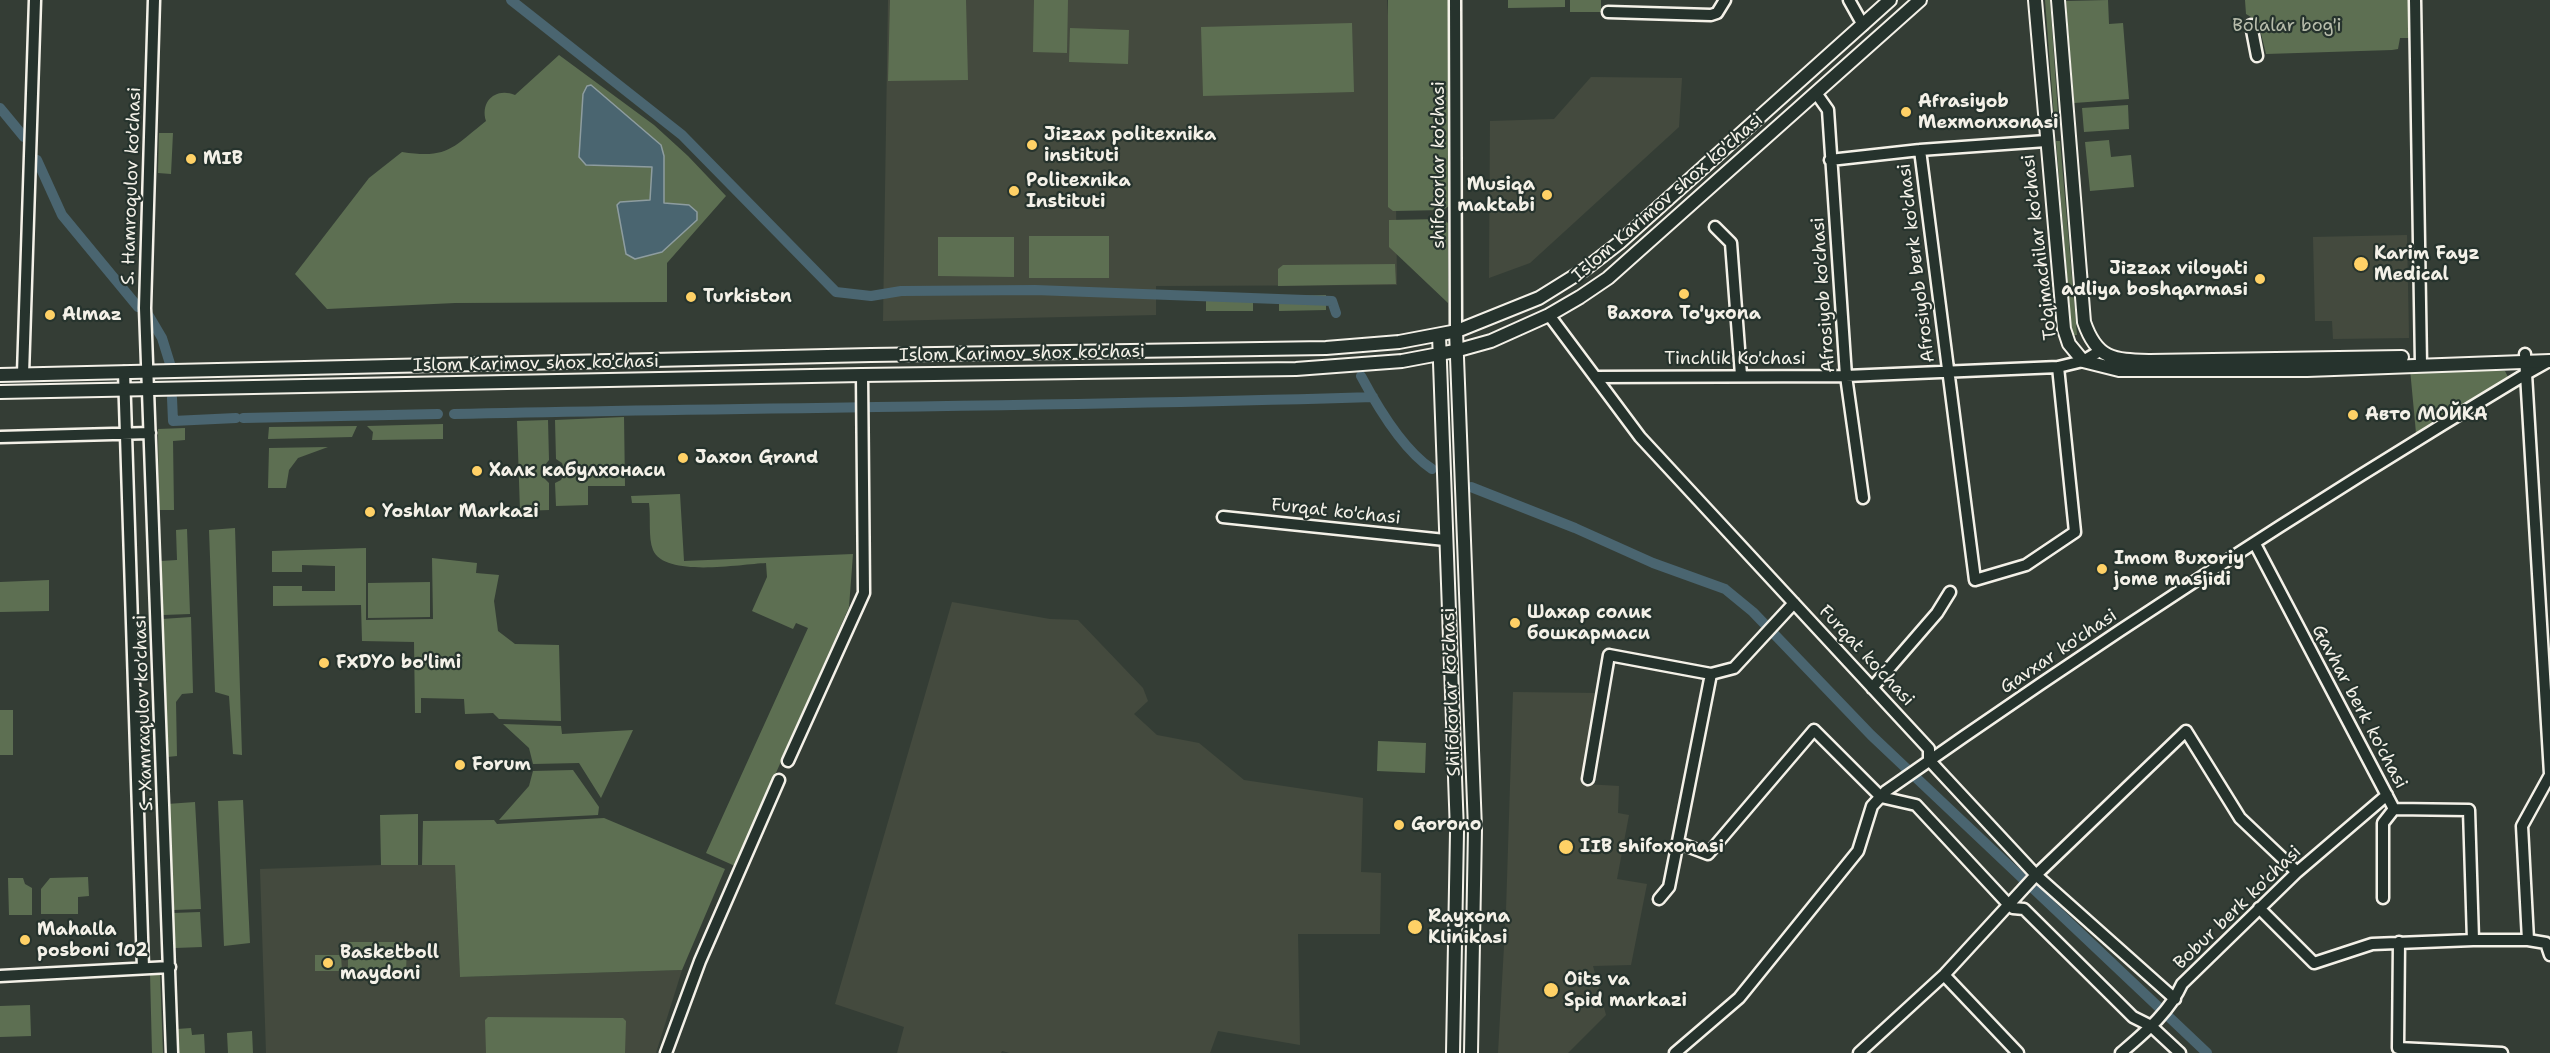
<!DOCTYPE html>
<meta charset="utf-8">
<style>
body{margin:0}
canvas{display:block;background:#343d35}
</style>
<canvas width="2550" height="1053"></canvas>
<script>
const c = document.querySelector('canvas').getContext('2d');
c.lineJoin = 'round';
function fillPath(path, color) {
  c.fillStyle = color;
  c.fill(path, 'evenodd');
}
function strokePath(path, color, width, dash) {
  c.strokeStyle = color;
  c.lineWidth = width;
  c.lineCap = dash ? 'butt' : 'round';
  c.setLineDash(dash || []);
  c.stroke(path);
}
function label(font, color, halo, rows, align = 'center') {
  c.font = font + ' "Shantell Sans",sans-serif';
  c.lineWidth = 4.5;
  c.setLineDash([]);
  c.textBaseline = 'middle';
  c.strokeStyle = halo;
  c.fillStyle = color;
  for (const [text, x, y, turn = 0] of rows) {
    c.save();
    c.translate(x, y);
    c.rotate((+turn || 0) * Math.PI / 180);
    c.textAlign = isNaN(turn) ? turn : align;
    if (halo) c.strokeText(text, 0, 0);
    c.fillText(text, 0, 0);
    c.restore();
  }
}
fillPath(new Path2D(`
 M888 0H1387L1395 122 1397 285 1156 286V315L883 321Z
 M1591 77 1682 78 1679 127 1530 263 1489 278 1490 121 1554 119Z
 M2407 235 2409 338 2333 339 2332 321H2315L2313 237Z
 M952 602 1050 619 1078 620 1143 688 1148 701 1134 714 1157 735 1199 743 1244 780 1363 798 1361 872 1381 873 1380 934H1298L1300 1045 1218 1031 1210 1053H1010L1002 1051 1001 1053H897L904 1027 835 1004Z
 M1513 692 1597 693 1585 784 1619 786 1618 813 1629 815 1617 879 1647 884 1631 965 1593 966 1606 1015 1568 1053H1498L1506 911Z
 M381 865H455L460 977 682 970 656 1053H266L260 869Z`), '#444a3e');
fillPath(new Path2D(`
 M890 0H966L968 80 888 81Z
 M1034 0H1068L1067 53 1033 52Z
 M1388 0H1449V206L1443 210 1393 211 1388 207Z
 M1508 0H1565V7L1508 8Z
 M1570 0H1601V12H1570Z
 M2045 0H2050L2059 128 2055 129Z
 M2108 0 2109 24 2123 23 2129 99 2074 103 2066 1Z
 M2245 0H2408L2409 38H2400L2398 49 2392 50 2266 54 2258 21 2246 14Z
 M1352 23 1354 92 1203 96 1201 27Z
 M1070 28 1129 30 1128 64 1069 62Z
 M559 55 654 125 688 156 726 196 667 263V302L455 303 327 309 295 274 369 178 402 152C448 159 452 148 486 121 480 101 496 87 515 95Z
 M2128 105 2129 129 2084 132 2082 108Z
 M159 133H173L171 174 158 173Z
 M2109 140 2111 157 2131 155 2134 187 2090 191 2085 142Z
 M2056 141H2060L2077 335H2072Z
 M1443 219 1448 223V303L1389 247V220Z
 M1029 236H1109V278H1029Z
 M938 237H1014V277L938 276Z
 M1395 264 1396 284 1278 286V269L1283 265Z
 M1326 295V310L1279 311V296Z
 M1206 296H1253V311H1206Z
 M2489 366 2490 371H2505L2510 381 2416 433 2410 369Z
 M624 417 625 486H588V505L556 506 555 483 561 480 565 472 562 463 556 459 555 420Z
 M548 420 549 460 541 470 543 477 549 483V510L520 511 517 421Z
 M443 424V439L372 440 373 432 367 426Z
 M357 426 352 437 268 439 269 427Z
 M185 428V440L173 441 174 510H159L158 429Z
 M328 447 298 458 289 470 286 488H268L269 448Z
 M680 494 684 561 853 554 849 607 735 866 706 853 808 628 796 623 793 629 752 611 767 577 766 563C741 564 665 578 653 550 648 538 651 517 649 503H632L631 496Z
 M235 528 242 755 233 754 229 696 215 692 209 530Z
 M187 529 190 614 163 615 161 561 177 560 176 530Z
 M366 548V620L433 619 432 558 477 563 476 573 499 575 494 601 498 631 515 644 559 645 561 721 499 719 493 713 465 714 464 699 421 698V713H415L414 642 362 641 361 605 273 606V586H302V591H335V566L302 565V572H272V551Z
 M49 580V611L0 612V582Z
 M430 582V617L368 618V583Z
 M191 617 193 693 182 694 176 702 177 756 167 757 162 619Z
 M0 710H13V755H0Z
 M503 724 561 726 562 734 633 730 601 798 579 763 533 764 529 748Z
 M1378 741 1426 743 1425 773 1377 771Z
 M573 770 599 807 598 815 499 820 529 786 533 771Z
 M243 800 250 943 224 946 218 801Z
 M195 802 201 909 173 910 167 804Z
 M418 814V865H381L380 815Z
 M604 818 725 869 682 970 460 977 455 865H422L423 821 494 820 497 824Z
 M88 877 89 896 78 897V914H41V889L50 878Z
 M8 878H23L25 884 32 888V915H9Z
 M200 912 202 947 175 948 173 913Z
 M348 942H407L406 974H348Z
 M315 955H341L342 971H315Z
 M160 972 163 1053H152L150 973Z
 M30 1005 31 1036 0 1037V1006Z
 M488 1017 623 1018 626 1021 625 1053H486L485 1020Z
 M191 1028 192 1035 204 1034 205 1053H177V1029Z
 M252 1031 253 1053H228L227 1033Z`), '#5d6f52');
const water = new Path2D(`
 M591 85 661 145 664 156V203L689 205 697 212V220L662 252 635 259 626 254 617 205 620 202 650 200 652 167 586 165 579 157 583 94 587 86Z`);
fillPath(water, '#4a6570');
strokePath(water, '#8e9da0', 1.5);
strokePath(new Path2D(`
 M511 0 682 135 836 292 871 296 901 291 1035 290 1332 301 1336 313
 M0 108 24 137
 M37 160 62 215 138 307
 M149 316 162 338 171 367
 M1361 376C1377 406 1403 450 1432 469
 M172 398 173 421 236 418
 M454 414C760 407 1066 407 1373 397
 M243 418 438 414
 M1471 487 1575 528 1653 563 1725 589 1753 612 1871 735 2207 1053`), '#4a6570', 10);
const minor = new Path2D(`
 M154 0 145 308 172 1053
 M1455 0 1456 331
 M1849 0 1863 25
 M2415 0 2421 364
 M1608 12 1711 15 1717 13 1725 0
 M2251 25 2257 56
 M1816 93 1828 110 1846 376 1863 498
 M1920 150 1975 580 2026 565 2075 532 2058 367
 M1830 160 1920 150 2046 141
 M1715 227 1731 243 1741 375
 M1549 315 1640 437 1929 749V760L2036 875 2175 999
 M2549 361 2526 374 2550 774
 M124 372 143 968
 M23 374 35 0
 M1595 377 1846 376 2058 367 2083 361 2100 351
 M0 437 150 433
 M1223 517 1445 540
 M2255 544 2394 809 2469 810 2473 940 2372 944 2314 963 2259 908
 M1872 688 1937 613 1950 592
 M788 761 864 593 862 375
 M1588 779 1609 655 1711 674 1734 668 1794 603
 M1679 843 1708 854 1814 730 1881 797 1916 805 2009 905 2013 908 2024 909 2133 1017 2151 1026 2180 1053
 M2383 898V823L2394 809
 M1659 899 1669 887 1711 674
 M2473 940H2528L2522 826 2550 775
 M2528 940 2546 943 2550 955
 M2399 942 2398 1048 2502 1053
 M1944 975 2018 1053
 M0 976 170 967
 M666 1053 700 961 779 780
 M1675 1053 1739 998 1858 851 1872 806 1886 791C2094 644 2308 505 2526 374L2525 354
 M1859 1053 1944 975 2036 875 2186 731 2240 818 2297 872
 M2121 1053C2144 1033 2169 1013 2182 984L2297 872 2387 795`);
const major = new Path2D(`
 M2035 0 2064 329 2069 344 2083 361 2119 370H2307L2550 361
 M2058 0 2084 322C2097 360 2114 360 2150 361L2402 357
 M1456 331 1475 829 1471 1053
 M1439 335 1457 832 1453 1053
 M0 375 871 355 1326 348 1399 342 1457 331 1539 298 1584 270 1619 243 1890 0
 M0 392 862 375 1296 369 1402 361 1455 351 1491 341 1549 315 1580 297 1608 278 1920 0`);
strokePath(minor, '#f4f1e8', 15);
strokePath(major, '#f4f1e8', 16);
strokePath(minor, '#26332d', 10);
strokePath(major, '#26332d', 12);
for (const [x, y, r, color] of [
 [1906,112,6,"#ffd166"],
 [1032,145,6,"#ffd166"],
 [191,159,6,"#ffd166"],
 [1014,191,6,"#ffd166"],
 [1547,195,6,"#ffd166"],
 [2361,264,8,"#ffd166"],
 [2260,279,6,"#ffd166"],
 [1684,294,6,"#ffd166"],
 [691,297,6,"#ffd166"],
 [50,315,6,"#ffd166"],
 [2353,415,6,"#ffd166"],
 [683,458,6,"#ffd166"],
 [477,471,6,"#ffd166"],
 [370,512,6,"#ffd166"],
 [2102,569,6,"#ffd166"],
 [1515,623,6,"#ffd166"],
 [324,663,6,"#ffd166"],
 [460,765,6,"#ffd166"],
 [1399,825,6,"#ffd166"],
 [1566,847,8,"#ffd166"],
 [1415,927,8,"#ffd166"],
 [25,940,6,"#ffd166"],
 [328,963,6,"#ffd166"],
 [1551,990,8,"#ffd166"]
]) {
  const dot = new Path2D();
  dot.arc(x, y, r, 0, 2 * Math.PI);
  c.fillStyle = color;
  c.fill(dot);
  strokePath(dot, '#26332d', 2);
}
label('18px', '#b8bdac', '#26332d', [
 ["Bolalar bog'i",2287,26]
]);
label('bold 18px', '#f4f1e8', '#26332d', [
 ["Afrasiyob",1918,102],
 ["Mexmonxonasi",1918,123],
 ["Jizzax politexnika",1044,135],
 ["instituti",1044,156],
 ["MIB",203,159],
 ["Politexnika",1026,181],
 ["Instituti",1026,202],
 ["Musiqa",1535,185,"right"],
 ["maktabi",1535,206,"right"],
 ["Karim Fayz",2374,254],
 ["Medical",2374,275],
 ["Jizzax viloyati",2248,269,"right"],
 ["adliya boshqarmasi",2248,290,"right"],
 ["Turkiston",703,297],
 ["Baxora To'yxona",1684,314,"center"],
 ["Almaz",62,315],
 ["Авто МОЙКА",2365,415],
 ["Jaxon Grand",695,458],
 ["Халк кабулхонаси",489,471],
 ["Yoshlar Markazi",382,512],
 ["Imom Buxoriy",2114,559],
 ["jome masjidi",2114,580],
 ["Шахар солик",1527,613],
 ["бошкармаси",1527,634],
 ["FXDYO bo'limi",336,663],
 ["Forum",472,765],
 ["Gorono",1411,825],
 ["IIB shifoxonasi",1580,847],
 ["Rayxona",1428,917],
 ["Klinikasi",1428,938],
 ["Mahalla",37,930],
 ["posboni 102",37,951],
 ["Basketboll",340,953],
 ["maydoni",340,974],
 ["Oits va",1564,980],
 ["Spid markazi",1564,1001]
], 'left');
label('18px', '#f4f1e8', '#26332d', [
 ["shifokorlar ko'chasi",1439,165,-90],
 ["S. Hamroqulov ko'chasi",132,186,-88],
 ["Islom Karimov shox ko'chasi",1668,198,-41],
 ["To'qimachilar ko'chasi",2040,247,-97],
 ["Afrosiyob berk ko'chasi",1917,263,-97],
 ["Afrosiyob ko'chasi",1824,295,-94],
 ["Islom Karimov shox ko'chasi",1022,354,-1],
 ["Tinchlik Ko'chasi",1735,359],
 ["Islom Karimov shox ko'chasi",536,364,-1],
 ["Furqat ko'chasi",1336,512,6],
 ["Gavxar ko'chasi",2059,652,-34],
 ["Furqat ko'chasi",1866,656,47],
 ["Shifokorlar ko'chasi",1452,692,-92],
 ["Gavhar berk ko'chasi",2359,707,62],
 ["S. Xamraqulov ko'chasi",144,713,-92],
 ["Bobur berk ko'chasi",2238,908,-44]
]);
</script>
